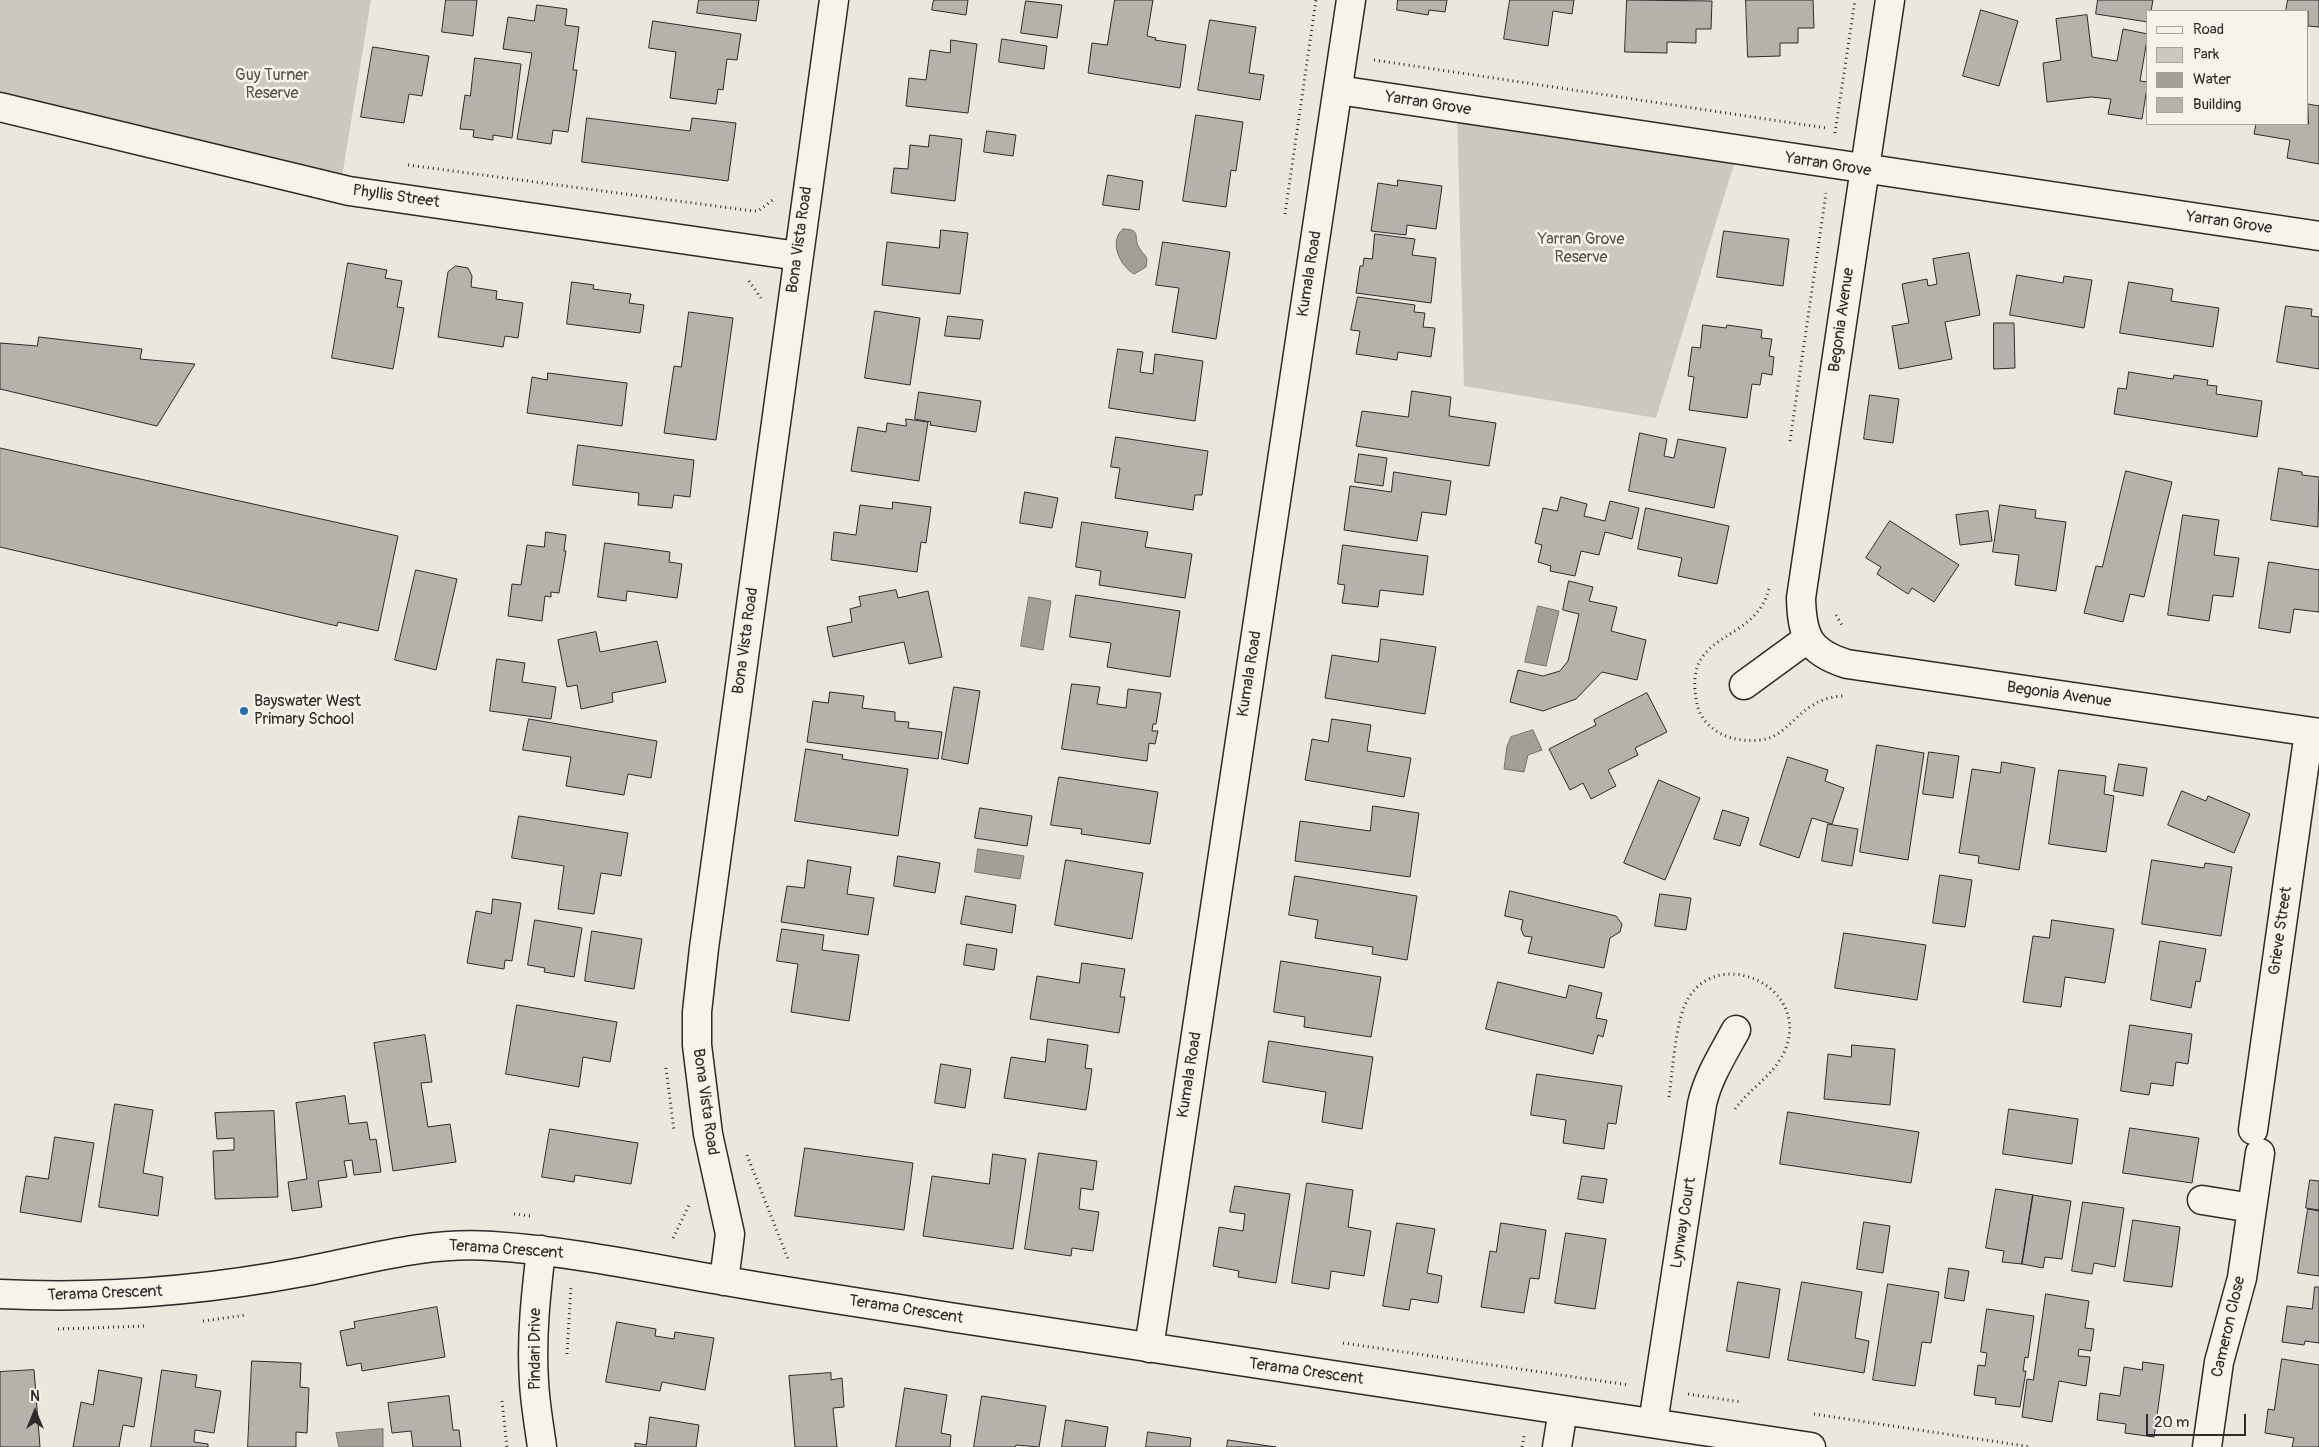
<!DOCTYPE html>
<style>
body{margin:0}
#map{position:relative;width:2319px;height:1447px;overflow:hidden;background:#ebe7dd;font-family:Pangolin,sans-serif}
canvas{display:block}
.legend{position:absolute;left:2146px;top:10px;width:162px;height:115px;box-sizing:border-box;background:#f7f3e8;border:1px solid #a5a39c;margin:0;padding:6px 9px;list-style:none;font-size:15px;color:#2b2b2b}
.legend li{display:flex;align-items:center;gap:10px;height:25px}
.legend b{width:25px;border:1px solid #a5a39c}
.north{position:absolute;left:10px;top:1387px;width:50px;height:50px;-webkit-text-stroke:4px #f7f3e8;paint-order:stroke;rotate:0deg;font-size:14px;font-weight:700;line-height:20px;text-align:center;color:#2b2b2b}
.north::after{content:'';display:block;margin:auto;width:18px;height:22px;background:#2b2b2b;clip-path:polygon(50% 0,100% 100%,50% 72%,0 100%)}
.scale{position:absolute;left:2146px;top:1414px;width:100px;height:22px;box-sizing:border-box;border:2px solid #2b2b2b;border-top:0;padding-left:6px;font-size:15px;line-height:18px;white-space:nowrap;color:#2b2b2b;-webkit-text-stroke:4px #f7f3e8;paint-order:stroke}
</style>
<div id="map">
<canvas width="2319" height="1447"></canvas>
<ul class="legend">
<li><b style="height:6px;background:#f7f3e8"></b>Road</li>
<li><b style="height:14px;background:#cbc8bf"></b>Park</li>
<li><b style="height:14px;background:#a29f98"></b>Water</li>
<li><b style="height:14px;background:#b5b2ab"></b>Building</li>
</ul>
<div class="north">N</div>
<div class="scale">20 m</div>
</div>
<script>
const c = document.querySelector('canvas').getContext('2d');
c.lineJoin = 'round';
function fillPath(path, color) {
  c.fillStyle = color;
  c.fill(path, 'evenodd');
}
function strokePath(path, color, width, dash) {
  c.strokeStyle = color;
  c.lineWidth = width;
  c.lineCap = dash ? 'butt' : 'round';
  c.setLineDash(dash || []);
  c.stroke(path);
}
function label(font, color, halo, rows, align = 'center') {
  c.font = font + ' Pangolin,sans-serif';
  c.lineWidth = 5;
  c.setLineDash([]);
  c.textBaseline = 'middle';
  c.strokeStyle = halo;
  c.fillStyle = color;
  for (const [text, x, y, turn = 0] of rows) {
    c.save();
    c.translate(x, y);
    c.rotate((+turn || 0) * Math.PI / 180);
    c.textAlign = isNaN(turn) ? turn : align;
    if (halo) c.strokeText(text, 0, 0);
    c.fillText(text, 0, 0);
    c.restore();
  }
}
fillPath(new Path2D(`
 M0 0H371L340 189 0 107Z
 M1457 109 1738 151 1656 418 1464 386Z`), '#cbc8bf');
const water = new Path2D(`
 M1123 229C1143 229 1132 238 1140 249 1142 253 1145 254 1147 259L1146 267 1134 274C1120 266 1108 241 1123 229Z
 M1029 597 1051 601 1043 650 1021 646Z
 M1538 606 1559 611 1546 666 1525 662Z
 M1533 730 1542 750 1528 755 1524 772 1504 769 1507 746 1511 737Z
 M978 849 1024 856 1020 879 975 872Z
 M383 1429V1447H339L336 1433Z`);
fillPath(water, '#a29f98');
strokePath(water, '#72716c', 1);
const building = new Path2D(`
 M446 0H477L473 36 442 32Z
 M699 0H759L756 21 697 13Z
 M934 0H968L966 15 932 10Z
 M1115 0H1153L1147 36 1156 38 1155 40 1186 45 1180 88 1088 73 1092 43 1107 45Z
 M1398 0H1447L1445 12 1429 10 1428 15 1397 10Z
 M1510 0H1574L1572 14 1553 11 1548 46 1504 39Z
 M1627 0 1712 1 1711 29H1696V43L1667 42V53L1625 52Z
 M1746 0H1813L1814 28H1798V43H1780V56L1748 57Z
 M2098 0H2153L2151 11H2148V22L2096 14Z
 M2288 0H2319V27L2308 26V11H2286Z
 M1026 1 1062 5 1057 38 1021 33Z
 M537 5 567 9 565 25 579 27 573 70H577L568 132 553 130 551 144 517 139 532 53 503 49 508 17 534 21Z
 M1981 10 2018 21 1999 86 1963 76Z
 M2087 15 2092 57 2117 61 2123 29 2148 34 2140 81 2148 82 2142 119 2108 114 2111 99 2091 97 2047 102 2043 63 2061 60 2056 19Z
 M1210 20 1256 27 1249 73 1264 75 1260 100 1198 90Z
 M653 21 741 34 737 60 727 59 723 90 718 89 716 104 670 98 676 52 649 48Z
 M1002 39 1047 46 1044 69 999 62Z
 M951 40 977 44 968 113 906 106 909 78 926 80 930 50 950 53Z
 M373 47 429 56 422 96 409 94 404 123 361 117Z
 M475 58 521 64 512 138 493 135V140L473 137 474 130 460 129 465 95 470 96Z
 M2308 104 2319 106V164L2287 158 2290 140 2254 134 2256 124H2308Z
 M1196 115 1243 122 1236 171 1231 170 1226 207 1183 201Z
 M587 118 690 131 692 118 736 123 728 181 582 162Z
 M987 131 1016 135 1013 156 984 152Z
 M930 135 962 139 955 201 891 193 894 168 908 169 910 145 928 147Z
 M1108 175 1143 181 1139 210 1103 205Z
 M1398 180 1442 186 1436 229 1407 225 1406 235 1371 231 1378 183 1397 186Z
 M941 230 968 233 960 294 882 285 887 242 939 248Z
 M1724 231 1789 239 1783 286 1717 277Z
 M1375 234 1415 239 1412 255 1436 258 1431 303 1356 293 1360 266H1363L1364 258 1372 259Z
 M1163 242 1230 252 1216 339 1172 332 1179 288 1156 285Z
 M1969 253 1980 315 1945 322 1952 359 1899 369 1892 326 1909 323 1902 284 1927 279 1928 286 1937 284 1933 259Z
 M348 263 387 270 385 278 402 281 397 307 404 308 393 369 332 358Z
 M456 266 468 268 472 276 471 287 497 291 496 299 523 303 518 338 505 336 503 347 438 337 448 272Z
 M2017 275 2063 283 2064 276 2092 280 2084 328 2010 315Z
 M572 282 594 285 593 289 631 294 629 303 644 305 640 333 567 324Z
 M2129 282 2173 289 2171 301 2219 308 2213 347 2120 333Z
 M1358 297 1415 305 1414 312 1425 313 1423 327 1435 328 1431 357 1398 352 1397 360 1356 354 1360 331 1351 330Z
 M2286 306 2312 309 2311 316 2319 317V369L2277 362Z
 M875 311 920 318 910 385 865 378Z
 M689 312 733 318 716 440 664 433 674 366 681 367Z
 M948 316 983 320 980 339 945 336Z
 M1994 323H2014L2015 368 1994 369Z
 M1703 325 1726 328 1727 325 1762 330 1761 338 1772 339 1769 356 1774 357 1772 375 1762 373 1760 385 1752 384 1747 418 1689 410 1694 377 1688 376 1692 347 1700 348Z
 M39 337 142 349 140 359 195 364 157 426 0 389V343L37 346Z
 M1118 349 1143 352 1140 372 1153 374 1155 354 1203 361 1195 421 1109 408Z
 M2129 372 2173 379 2174 375 2208 380 2207 385 2217 386 2216 394 2262 401 2257 437 2114 414 2118 388 2126 389Z
 M548 373 627 383 622 426 527 413 532 377 547 380Z
 M1412 391 1451 397 1449 416 1496 423 1489 466 1356 446 1362 411 1408 417Z
 M919 392 981 401 976 432 930 425 931 422 915 419Z
 M1870 395 1899 399 1893 443 1864 439Z
 M906 419 928 422 919 481 851 471 858 427 886 432 887 423 906 426Z
 M1640 433 1667 439 1664 456 1674 458 1678 439 1726 448 1714 508 1629 491Z
 M1116 437 1208 451 1202 495H1195L1193 510 1115 498 1120 468 1111 467Z
 M578 445 694 460 690 497 674 495 672 508 638 505 639 493 573 485Z
 M0 448 398 536 378 631 338 622 337 626 0 547Z
 M1359 454 1387 458 1383 486 1355 482Z
 M2279 468 2302 472V475L2319 477 2318 527 2271 520Z
 M2126 471 2172 482 2144 597 2130 594 2123 622 2084 613 2096 566 2102 567Z
 M1394 472 1451 481 1446 515 1422 512 1417 541 1344 530 1350 486 1391 492Z
 M1025 492 1058 498 1052 528 1020 523Z
 M1561 497 1587 504 1584 516 1605 521 1610 501 1639 508 1632 539 1605 532 1599 555 1581 551 1575 576 1550 571 1551 566 1538 562 1542 545 1535 543 1543 508 1557 511Z
 M893 502 931 507 926 543 921 542 917 572 831 560 834 532 856 535 860 505 892 509Z
 M2000 505 2036 510 2035 518 2066 522 2056 591 2015 585 2019 555 1993 552Z
 M1646 508 1729 526 1717 584 1678 576 1682 558 1638 549Z
 M1988 511 1992 541 1960 545 1956 515Z
 M2183 515 2219 520 2214 555 2239 558 2233 597 2213 595 2209 621 2168 615Z
 M1890 521 1959 565 1934 602 1912 588 1908 594 1877 574 1881 567 1866 558Z
 M1082 522 1148 532 1145 547 1192 554 1185 598 1099 585 1101 571 1076 567Z
 M546 532 566 535 564 551H566L559 593 551 592V597L545 596 542 621 508 616 512 584 521 585 527 545 544 547Z
 M605 543 670 552 669 562 682 564 677 598 627 591 626 601 598 597Z
 M1343 545 1428 556 1423 595 1380 590 1378 607 1342 603 1345 585 1338 584Z
 M2269 562 2319 570V612L2294 609 2290 633 2259 628Z
 M416 570 457 579 436 670 395 660Z
 M1569 581 1593 587 1589 601 1617 607 1611 631 1646 640 1637 680 1602 672 1576 699 1543 711 1510 702 1518 670 1543 676 1560 671 1568 661 1579 614 1563 610Z
 M896 590 898 598 928 591 942 657 909 664 904 642 833 657 827 627 852 622 850 609 861 606 859 597Z
 M1076 595 1180 611 1170 677 1107 667 1111 643 1070 637Z
 M596 632 600 652 657 641 666 682 612 693 613 702 581 709 577 685 567 687 558 640Z
 M1381 639 1436 647 1425 714 1325 698 1332 655 1378 662Z
 M497 659 525 663 522 682 556 687 551 719 490 711Z
 M1072 684 1100 687 1097 704 1126 708 1128 689 1161 693 1156 724H1153L1152 731H1158L1155 744 1149 743 1147 761 1062 749Z
 M954 687 980 691 968 764 942 759Z
 M830 692 864 696 862 708 895 712V721L909 722 908 728 942 732 938 759 807 742 813 701 828 703Z
 M1647 693 1667 732 1635 748 1638 755 1608 770 1616 786 1591 799 1583 783 1570 790 1549 749 1596 725 1594 720Z
 M529 719 657 741 651 778 628 774 624 795 566 786 571 757 523 750Z
 M1332 719 1371 725 1367 751 1411 758 1404 797 1305 780 1312 739 1328 742Z
 M1877 745 1924 753 1908 860 1860 852Z
 M806 749 843 755 842 759 908 769 898 836 795 821Z
 M1929 752 1959 756 1953 798 1923 794Z
 M1788 757 1828 770 1825 781 1844 788 1832 824 1812 818 1799 858 1760 845Z
 M2002 762 2035 768 2019 870 1978 863 1979 856 1959 853 1972 769 2000 773Z
 M2119 764 2147 768 2143 796 2114 791Z
 M2059 770 2106 776 2104 794 2114 796 2106 852 2049 844Z
 M1059 777 1158 792 1150 844 1081 834 1082 829 1051 825Z
 M1659 780 1700 798 1665 880 1624 863Z
 M2182 791 2206 801 2208 796 2250 814 2234 853 2168 825Z
 M1373 806 1419 813 1410 877 1295 861 1300 821 1370 831Z
 M980 808 1032 816 1027 846 975 838Z
 M1723 810 1749 818 1740 846 1714 839Z
 M519 816 628 833 621 876 601 873 594 914 558 909 564 866 512 858Z
 M1828 824 1858 829 1852 866 1822 861Z
 M898 856 940 863 935 893 894 886Z
 M808 860 851 867 847 894 874 898 868 935 781 922 787 886 804 888Z
 M1066 860 1143 873 1132 939 1055 925Z
 M2152 860 2204 868 2205 863 2232 867 2221 936 2142 924Z
 M1940 875 1972 880 1965 927 1933 923Z
 M1295 876 1417 896 1407 960 1372 954 1373 947 1315 938 1318 920 1289 915Z
 M1510 891 1616 916 1622 924 1620 932 1610 938 1604 968 1528 953 1532 937 1524 936 1521 929 1523 920 1505 916Z
 M1660 894 1691 898 1686 930 1655 926Z
 M966 896 1016 905 1012 933 961 924Z
 M493 899 521 903 512 961 505 960 504 969 467 963 476 911 491 914Z
 M535 920 582 928 574 977 544 972 545 968 528 965Z
 M2052 920 2114 929 2105 983 2065 977 2061 1007 2023 1002 2033 936 2049 938Z
 M782 929 824 935 822 950 859 955 849 1021 791 1012 798 964 777 961Z
 M592 931 642 939 634 989 585 981Z
 M1844 933 1926 945 1917 1000 1835 988Z
 M2160 941 2206 949 2200 982 2196 981 2191 1008 2151 1000Z
 M967 944 997 949 994 970 964 965Z
 M1281 961 1381 977 1371 1037 1304 1027 1305 1017 1274 1012Z
 M1082 963 1125 969 1120 997H1125L1119 1033 1030 1019 1037 976 1079 983Z
 M1498 982 1566 998 1569 985 1602 993 1596 1018 1607 1020 1603 1037 1598 1035 1593 1054 1486 1029Z
 M517 1005 617 1022 610 1062 583 1057 579 1087 506 1074Z
 M2130 1025 2192 1034 2188 1064 2176 1062 2173 1086 2151 1083 2149 1095 2121 1091Z
 M425 1035 432 1082 421 1083 428 1127 450 1124 456 1162 393 1171 374 1043Z
 M1048 1039 1088 1045 1085 1068 1092 1069 1086 1110 1004 1098 1011 1057 1045 1062Z
 M1269 1041 1373 1057 1362 1129 1322 1122 1326 1092 1263 1082Z
 M1852 1045 1895 1049 1890 1105 1824 1099 1828 1054 1851 1057Z
 M941 1064 971 1069 965 1108 935 1103Z
 M1537 1074 1622 1086 1616 1124 1608 1123 1604 1149 1563 1143 1566 1120 1531 1115Z
 M345 1096 349 1124 367 1122 370 1140 376 1139 381 1172 354 1175 352 1160 344 1161 347 1177 318 1181 322 1207 292 1211 288 1182 307 1179 296 1103Z
 M115 1104 153 1110 143 1173 163 1177 158 1216 99 1207Z
 M2009 1109 2078 1119 2072 1164 2003 1154Z
 M274 1111 278 1197 215 1199 213 1151 234 1150V1138L217 1139 215 1113Z
 M1788 1112 1919 1132 1911 1183 1780 1164Z
 M2130 1128 2199 1138 2192 1183 2123 1173Z
 M550 1129 638 1143 631 1184 575 1175 574 1182 542 1177Z
 M55 1137 94 1143 81 1222 20 1212 26 1176 48 1179Z
 M805 1148 913 1163 904 1230 795 1216Z
 M1039 1153 1097 1161 1093 1190 1081 1188 1079 1209 1099 1212 1093 1251 1072 1248 1071 1256 1025 1249Z
 M993 1154 1026 1159 1013 1249 923 1236 932 1176 989 1184Z
 M1582 1176 1607 1179 1603 1203 1578 1199Z
 M2310 1180 2319 1181V1210L2306 1208Z
 M1307 1183 1353 1190 1348 1227 1371 1231 1364 1276 1331 1271 1329 1289 1292 1283Z
 M1235 1186 1290 1194 1276 1283 1238 1277 1239 1271 1213 1266 1219 1227 1243 1231 1245 1214 1230 1212Z
 M1996 1189 2033 1195 2022 1264 2002 1262 2004 1251 1986 1248Z
 M2033 1195 2071 1201 2062 1259 2045 1257 2043 1268 2022 1264Z
 M2083 1202 2124 1208 2115 1267 2094 1263 2092 1274 2072 1271Z
 M2308 1209 2319 1211V1276L2298 1273Z
 M2133 1220 2180 1227 2172 1287 2124 1281Z
 M1864 1222 1890 1226 1883 1273 1857 1269Z
 M1397 1223 1435 1229 1427 1273 1442 1276 1438 1303 1411 1299 1409 1310 1383 1306Z
 M1501 1223 1546 1230 1539 1279 1530 1278 1524 1313 1481 1307 1490 1251 1496 1252Z
 M1566 1233 1606 1239 1595 1309 1555 1303Z
 M1949 1268 1969 1271 1964 1301 1945 1298Z
 M1738 1282 1780 1289 1769 1358 1727 1351Z
 M1802 1282 1862 1292 1855 1338 1869 1341 1864 1373 1788 1360Z
 M1888 1284 1939 1292 1931 1343 1922 1342 1915 1386 1873 1380Z
 M2315 1287H2319V1343L2305 1341 2304 1345 2282 1342 2287 1306 2312 1309Z
 M2046 1294 2089 1301 2085 1328 2094 1329 2091 1351 2079 1349 2078 1356 2090 1357 2086 1386 2059 1381 2052 1422 2022 1417 2027 1379 2033 1380Z
 M437 1307 445 1357 362 1371 361 1363 347 1366 340 1331 355 1328 354 1322Z
 M1987 1309 2034 1316 2028 1358 2025 1357 2023 1371H2026L2020 1407 1995 1404 1996 1398 1974 1395 1978 1365 1985 1366 1987 1353 1981 1352Z
 M617 1322 656 1329 655 1336 674 1339 675 1332 714 1338 705 1390 662 1382 660 1391 606 1382Z
 M2282 1359 2319 1365V1447H2292L2294 1438 2265 1433 2268 1409 2274 1410Z
 M252 1361 301 1363 300 1387 309 1388 307 1433 296 1432V1447H248Z
 M2143 1362 2164 1365 2154 1437 2125 1433 2126 1424 2097 1420 2100 1393 2120 1396 2124 1367 2142 1370Z
 M34 1370 40 1447H0V1372Z
 M99 1370 142 1378 134 1427 123 1425 119 1447H73L81 1402 93 1405Z
 M162 1370 197 1375 195 1387 221 1391 214 1433 195 1430 194 1442 208 1444V1447H151Z
 M831 1373V1380L842 1378 844 1407 833 1408 837 1447H795L789 1376Z
 M905 1388 947 1395 941 1433 951 1435 950 1447H896Z
 M449 1396 453 1430H459L461 1447H413L411 1431 392 1433 388 1403Z
 M982 1396 1046 1406 1039 1447 1016 1445 1015 1447H974Z
 M650 1417 699 1425 696 1447H635V1443L646 1445Z
 M1066 1420 1108 1427 1105 1447H1062Z
 M1148 1432 1191 1438 1190 1447H1146Z
 M1228 1440 1276 1447H1227Z`);
fillPath(building, '#b5b2ab');
strokePath(building, '#2b2b2b', 1);
const minor = new Path2D(`
 M1890 0 1801 598C1802 637 1809 652 1847 664L2319 733
 M1338 90 2319 236
 M0 107 349 191 798 256
 M1744 685 1807 639
 M2253 1130 2309 732
 M2202 1200 2252 1208
 M541 1250C536 1294 531 1337 534 1382 535 1403 539 1425 542 1447
 M724 1281 730 1234 708 1134 697 1045V1012L704 948 834 0
 M0 1294C103 1299 201 1291 302 1272 366 1260 427 1241 492 1246 569 1251 644 1267 720 1280 798 1294 877 1305 956 1318 1240 1363 1526 1404 1811 1447
 M1149 1348 1351 0
 M1653 1423 1702 1104C1708 1077 1723 1054 1736 1030
 M1557 1447 1563 1410
 M2207 1447 2219 1362 2242 1278 2260 1153`);
strokePath(minor, '#2b2b2b', 31);
strokePath(new Path2D(`
 M1374 60 1826 128
 M1835 133 1855 0
 M408 165 753 211H758L774 199
 M1285 214 1316 0
 M749 281 761 298
 M1790 441 1826 193
 M1769 589C1755 642 1690 631 1695 690 1696 702 1698 713 1706 722 1720 738 1740 742 1761 740 1792 736 1799 698 1843 696
 M1836 615 1843 627
 M666 1068 674 1131
 M1669 1097C1673 1070 1675 1019 1689 997 1721 947 1806 986 1787 1045 1778 1073 1751 1087 1735 1109
 M747 1155 788 1259
 M514 1214 530 1216
 M673 1238 690 1203
 M203 1321 246 1315
 M58 1329 144 1326
 M1343 1343 1629 1385
 M567 1354 571 1287
 M1688 1394 1741 1402
 M502 1401 507 1447
 M1814 1414 2031 1447
 M1522 1447 1524 1436`), '#2b2b2b', 3, [1, 4]);
strokePath(minor, '#f7f3e8', 28);
for (const [x, y, r, color] of [
 [244,711,5,"#1f6fb2"]
]) {
  const dot = new Path2D();
  dot.arc(x, y, r, 0, 2 * Math.PI);
  c.fillStyle = color;
  c.fill(dot);
  strokePath(dot, '#f7f3e8', 2);
}
label('16px', '#535250', '#f7f3e8', [
 ["Guy Turner",272,76],
 ["Reserve",272,94],
 ["Yarran Grove",1581,240],
 ["Reserve",1581,258]
]);
label('16px', '#2b2b2b', '#f7f3e8', [
 ["Yarran Grove",1428,104,9],
 ["Yarran Grove",1828,165,9],
 ["Phyllis Street",396,197,8],
 ["Yarran Grove",2229,223,8],
 ["Bona Vista Road",800,240,-82],
 ["Kumala Road",1310,274,-81],
 ["Begonia Avenue",1842,320,-82],
 ["Bona Vista Road",746,641,-82],
 ["Kumala Road",1250,674,-81],
 ["Begonia Avenue",2059,695,8],
 ["Grieve Street",2281,931,-82],
 ["Kumala Road",1190,1075,-81],
 ["Bona Vista Road",705,1102,82],
 ["Lynway Court",1684,1223,-81],
 ["Terama Crescent",506,1250,4],
 ["Terama Crescent",105,1294,-2],
 ["Terama Crescent",906,1310,9],
 ["Cameron Close",2229,1327,-77],
 ["Pindari Drive",536,1349,-90],
 ["Terama Crescent",1306,1372,8]
]);
label('16px', '#2b2b2b', '#f7f3e8', [
 ["Bayswater West",254,702],
 ["Primary School",254,720]
], 'left');
</script>
